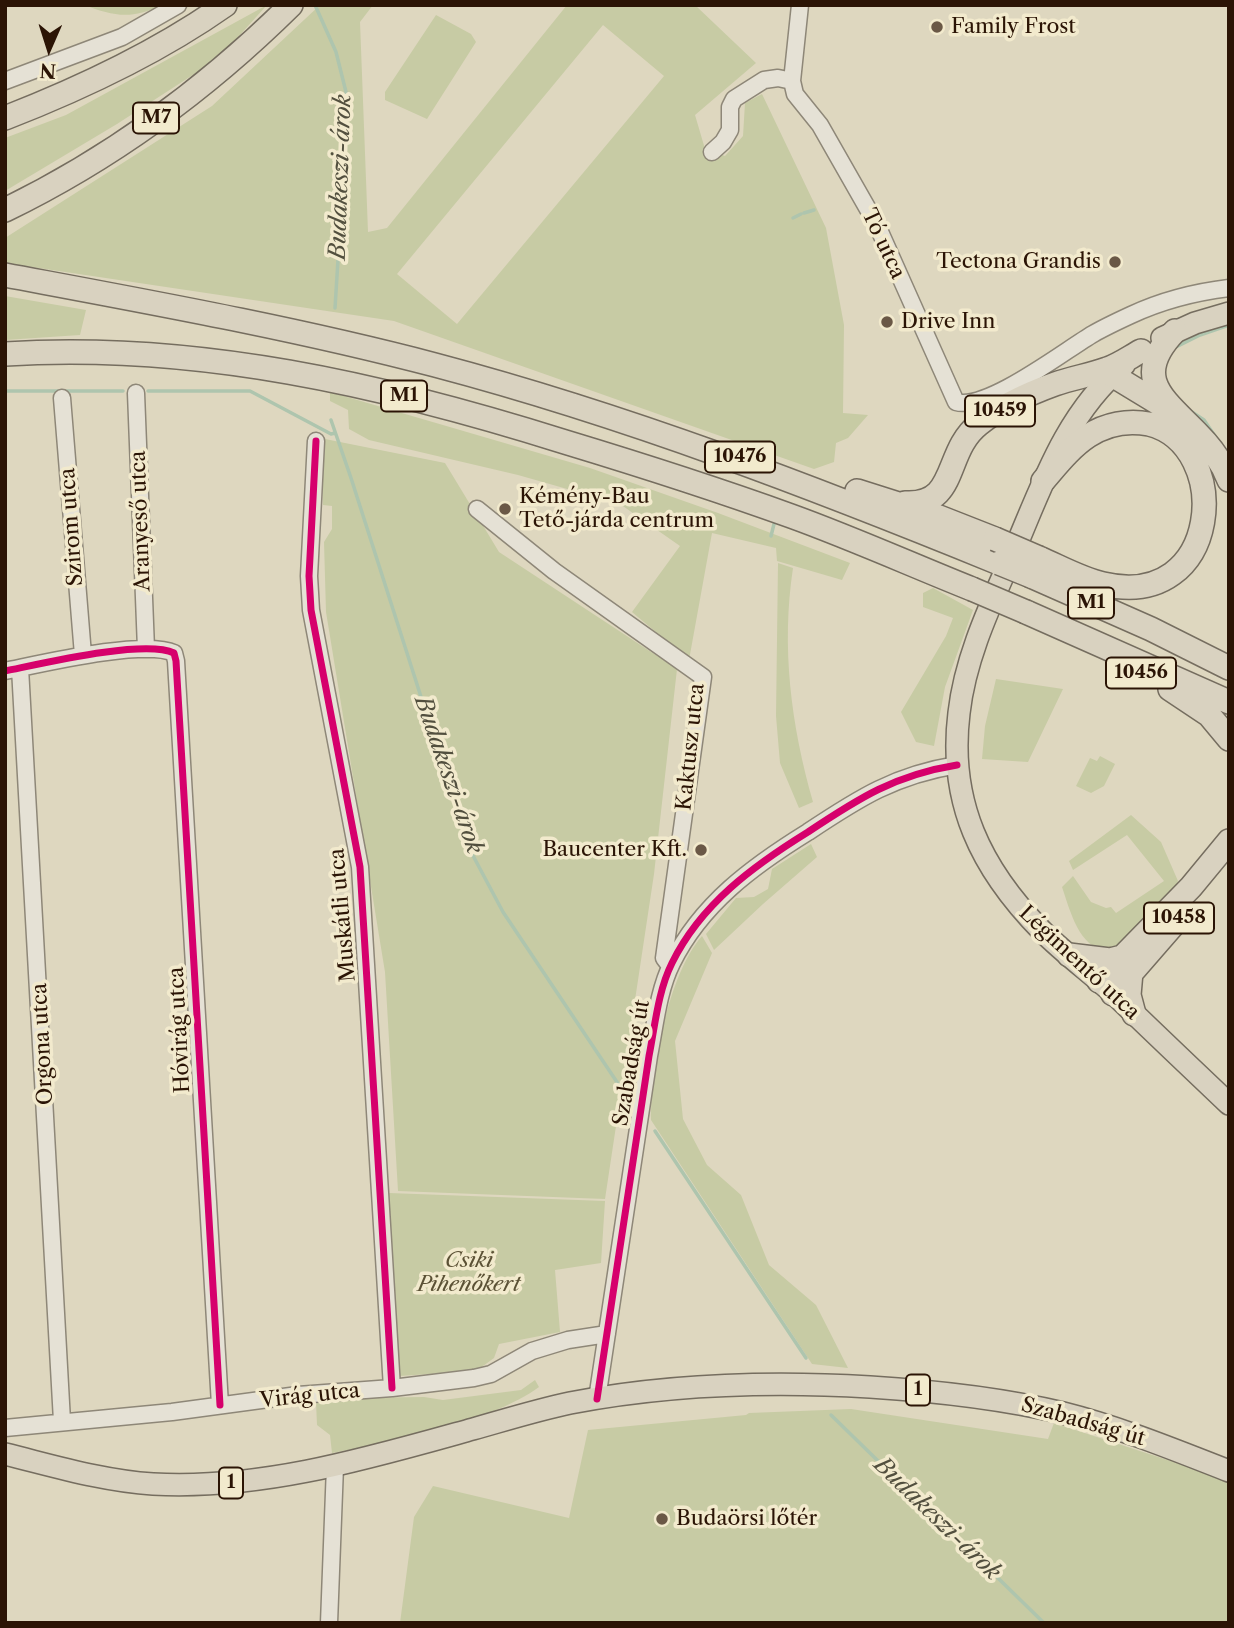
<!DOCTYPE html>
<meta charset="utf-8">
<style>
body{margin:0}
#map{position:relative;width:1234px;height:1628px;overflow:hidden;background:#ded7bf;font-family:"Libre Caslon Text",serif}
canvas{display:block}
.frame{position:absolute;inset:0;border:7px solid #2b1405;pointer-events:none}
.north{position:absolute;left:14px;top:14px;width:70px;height:70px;-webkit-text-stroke:5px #f2eacd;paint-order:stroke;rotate:183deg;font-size:19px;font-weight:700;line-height:28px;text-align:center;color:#2b1405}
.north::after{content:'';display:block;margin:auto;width:24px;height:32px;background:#2b1405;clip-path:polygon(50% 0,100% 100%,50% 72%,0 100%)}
</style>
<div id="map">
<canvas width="1234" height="1628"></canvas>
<div class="frame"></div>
<div class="north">N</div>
</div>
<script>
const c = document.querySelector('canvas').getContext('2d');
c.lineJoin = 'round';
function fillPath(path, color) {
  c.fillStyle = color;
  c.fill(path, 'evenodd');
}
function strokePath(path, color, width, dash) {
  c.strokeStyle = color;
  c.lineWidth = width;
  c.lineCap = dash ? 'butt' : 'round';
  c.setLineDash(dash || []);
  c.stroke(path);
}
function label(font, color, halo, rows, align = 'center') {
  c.font = font + ' "Libre Caslon Text",serif';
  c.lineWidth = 7;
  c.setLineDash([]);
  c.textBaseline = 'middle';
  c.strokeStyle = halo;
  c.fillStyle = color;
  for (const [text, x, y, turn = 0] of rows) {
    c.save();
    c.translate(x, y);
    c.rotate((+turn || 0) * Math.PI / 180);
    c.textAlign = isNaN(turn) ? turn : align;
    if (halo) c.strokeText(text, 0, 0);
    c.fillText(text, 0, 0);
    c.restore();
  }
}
fillPath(new Path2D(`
 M84 5H161C132 20 113 16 84 5Z
 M267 5 219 58 117 124 5 191V138L66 115Z
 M320 5H373L360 22 368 232 387 228 567 5H695L756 63 695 115 705 149 725 156 743 136 745 103 762 94 826 228 844 325 843 413 868 415 848 438 836 443 834 462 814 469 394 321 5 263V238L212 106ZM603 25 664 76 457 324 397 274Z
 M436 15 471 34 476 42 427 119 385 100V92Z
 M5 296 86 310 80 335 5 340Z
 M330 392 590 468 718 513 850 563 842 580 777 561 776 548 712 533 689 660 632 612 680 546 620 504 518 475 369 440 349 429 348 410 330 401Z
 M320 438 445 463 499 552 677 669 654 874 605 1199 398 1191 385 972 326 612 324 542 332 529V506L323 505Z
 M778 563 793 568C781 647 791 725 813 802L799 808 780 763 776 716Z
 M933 588 973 610 945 687 934 746 916 742 901 712 946 636 953 618 923 607V593Z
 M996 679 1063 689 1028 762 982 759 985 726Z
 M1100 756 1115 764 1104 786 1091 793 1076 786 1090 758 1097 761Z
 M1131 815 1161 842 1178 881 1174 894 1119 947C1082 961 1071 913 1062 887L1073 876 1091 902 1106 908 1111 907 1116 913 1164 881 1127 835 1073 870 1069 861Z
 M811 844 817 857 763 904 714 950 706 934 736 898 754 897 768 889 772 869Z
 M702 936 712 953 675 1041 683 1119 707 1165 741 1195 769 1265 816 1305 848 1368 812 1364 651 1120C651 1069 668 975 702 936Z
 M389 1193 605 1201 601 1263 555 1270 560 1332 499 1344 494 1358 476 1371 399 1376Z
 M535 1380 539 1387C491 1422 391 1442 332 1453L330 1435 317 1425 316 1402 342 1398 424 1397 443 1400 521 1390Z
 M851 1409 1048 1439 1054 1423 1229 1480V1623H400L414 1517 433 1486 569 1518 588 1430 746 1415 749 1413Z`), '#c7cba4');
strokePath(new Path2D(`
 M315 5 336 52 348 100 335 308
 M804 213 814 210
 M793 218 801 214
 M1176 347 1200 335 1229 325
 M5 391H123
 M148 391H250L331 434 335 433
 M1186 408 1204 420 1217 439
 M331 420 351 478 470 850 503 912 629 1100
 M771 536 774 524
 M655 1131 806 1358
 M831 1415 1044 1623`), '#aec5ae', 3.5);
const minor = new Path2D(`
 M800 5 792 81 795 94 820 125 877 225 956 402C987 411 1064 351 1093 334 1105 327 1118 321 1131 315 1161 301 1196 292 1229 288
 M5 81 122 37 178 5
 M712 152 723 142 730 130V107L734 99 764 80 778 78 792 81
 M136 393 146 649
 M62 398 83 655
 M316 441 309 576 311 610 360 867 392 1388
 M477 509 554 571 703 677 664 958 670 966
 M20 668 62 1421
 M5 671C40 664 144 639 174 653L176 661 220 1405
 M597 1399 649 1056C655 1026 658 991 672 963 701 904 753 866 808 832 859 798 895 775 957 765
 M5 1428 172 1412 298 1395 392 1388 474 1378 491 1374 532 1351 568 1340 607 1334
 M329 1623 335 1466`);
const major = new Path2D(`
 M1162 338 1195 323 1229 313
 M1124 365C1064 415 1041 489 1011 558 989 608 965 659 959 713 948 802 981 869 1042 931 1065 954 1091 973 1114 994 1152 1031 1190 1067 1229 1104
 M5 1454C54 1466 103 1481 153 1484 262 1490 369 1458 473 1429 505 1420 537 1410 570 1403 669 1384 770 1381 870 1387 935 1391 1000 1398 1063 1413 1119 1427 1175 1450 1229 1471`);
const highway = new Path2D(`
 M5 118C82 88 157 53 225 5
 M5 210C110 159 208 87 291 5
 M5 275C149 302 294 328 435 365 628 416 815 488 999 563
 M1175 331C1130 378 1164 399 1198 434 1211 447 1222 462 1229 480
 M5 354C197 342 384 385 565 442 641 465 716 489 791 516 852 538 912 565 972 589
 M1112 375 1168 409
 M857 491 939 517 995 539
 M905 503C959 506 943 452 979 424 1000 407 1030 393 1055 384 1072 378 1091 375 1107 369 1119 365 1130 357 1141 351
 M1039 558C1060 567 1081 579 1103 584 1222 612 1234 445 1149 424 1128 420 1106 424 1088 436 1070 448 1057 465 1043 481
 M1031 576 1151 629 1229 668
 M1026 612 1229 702
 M1170 689 1209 715 1229 739
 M1069 955 1110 960 1122 957
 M1131 972 1129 995 1134 1014
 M1099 981 1191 887 1229 841
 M1113 994 1173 925`);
strokePath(minor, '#8e8778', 19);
strokePath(major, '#756d5f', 24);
strokePath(highway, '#756d5f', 26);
strokePath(minor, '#e5e1d5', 16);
strokePath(major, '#d9d2c0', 21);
strokePath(highway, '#d9d2c0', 23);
const highwayBridge = new Path2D(`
 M995 539 1039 558
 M999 563 1031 576
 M972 589 1026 612`);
strokePath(highwayBridge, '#756d5f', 26, []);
strokePath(highwayBridge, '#d9d2c0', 23);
strokePath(new Path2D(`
 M316 441 309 576 311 610 360 867 392 1388
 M5 671C40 664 144 639 174 653L176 661 220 1405
 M597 1399 649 1056C655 1026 658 991 672 963 701 904 753 866 808 832 859 798 895 775 957 765`), '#d6006c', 7);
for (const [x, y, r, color] of [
 [937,27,7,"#6a5846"],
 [1115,262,7,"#6a5846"],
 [887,322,7,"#6a5846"],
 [505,509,7,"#6a5846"],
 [701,850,7,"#6a5846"],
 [662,1519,7,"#6a5846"]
]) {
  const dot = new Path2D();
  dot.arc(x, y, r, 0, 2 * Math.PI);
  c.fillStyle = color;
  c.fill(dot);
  strokePath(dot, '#f2eacd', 2.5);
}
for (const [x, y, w] of [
 [156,118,46],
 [404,396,46],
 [1000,411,70],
 [740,457,70],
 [1091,603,46],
 [1141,673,70],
 [1179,918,70],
 [918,1390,24],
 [231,1483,24]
]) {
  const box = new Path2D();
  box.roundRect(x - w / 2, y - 15.5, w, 31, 5);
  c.fillStyle = '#f2eacd';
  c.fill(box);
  strokePath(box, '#2b1405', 2);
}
label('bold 19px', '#2b1405', null, [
 ["M7",156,118],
 ["M1",404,396],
 ["10459",1000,411],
 ["10476",740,457],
 ["M1",1091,603],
 ["10456",1141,673],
 ["10458",1179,918],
 ["1",918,1390],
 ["1",231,1483]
]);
label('21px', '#2b1405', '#f2eacd', [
 ["Family Frost",951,27],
 ["Tectona Grandis",1101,262,"right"],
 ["Drive Inn",901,322],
 ["Kémény-Bau",519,497],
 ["Tető-járda centrum",519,521],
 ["Baucenter Kft.",687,850,"right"],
 ["Budaörsi lőtér",676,1519]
], 'left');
label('21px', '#2b1405', '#f2eacd', [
 ["Tó utca",883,244,65],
 ["Aranyeső utca",141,521,-92],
 ["Szirom utca",72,527,-94],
 ["Kaktusz utca",691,747,-84],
 ["Muskátli utca",343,915,-95],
 ["Légimentő utca",1079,963,43],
 ["Hóvirág utca",180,1030,-93],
 ["Orgona utca",43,1044,-93],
 ["Szabadság út",632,1063,-80],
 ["Virág utca",310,1396,-6],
 ["Szabadság út",1083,1422,16]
]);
label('italic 21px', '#5b5135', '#f2eacd', [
 ["Csiki",469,1261],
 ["Pihenőkert",469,1285]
]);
label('italic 23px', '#524f3e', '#f2eacd', [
 ["Budakeszi-árok",341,177,-88],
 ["Budakeszi-árok",448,775,71],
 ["Budakeszi-árok",937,1519,44]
]);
</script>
